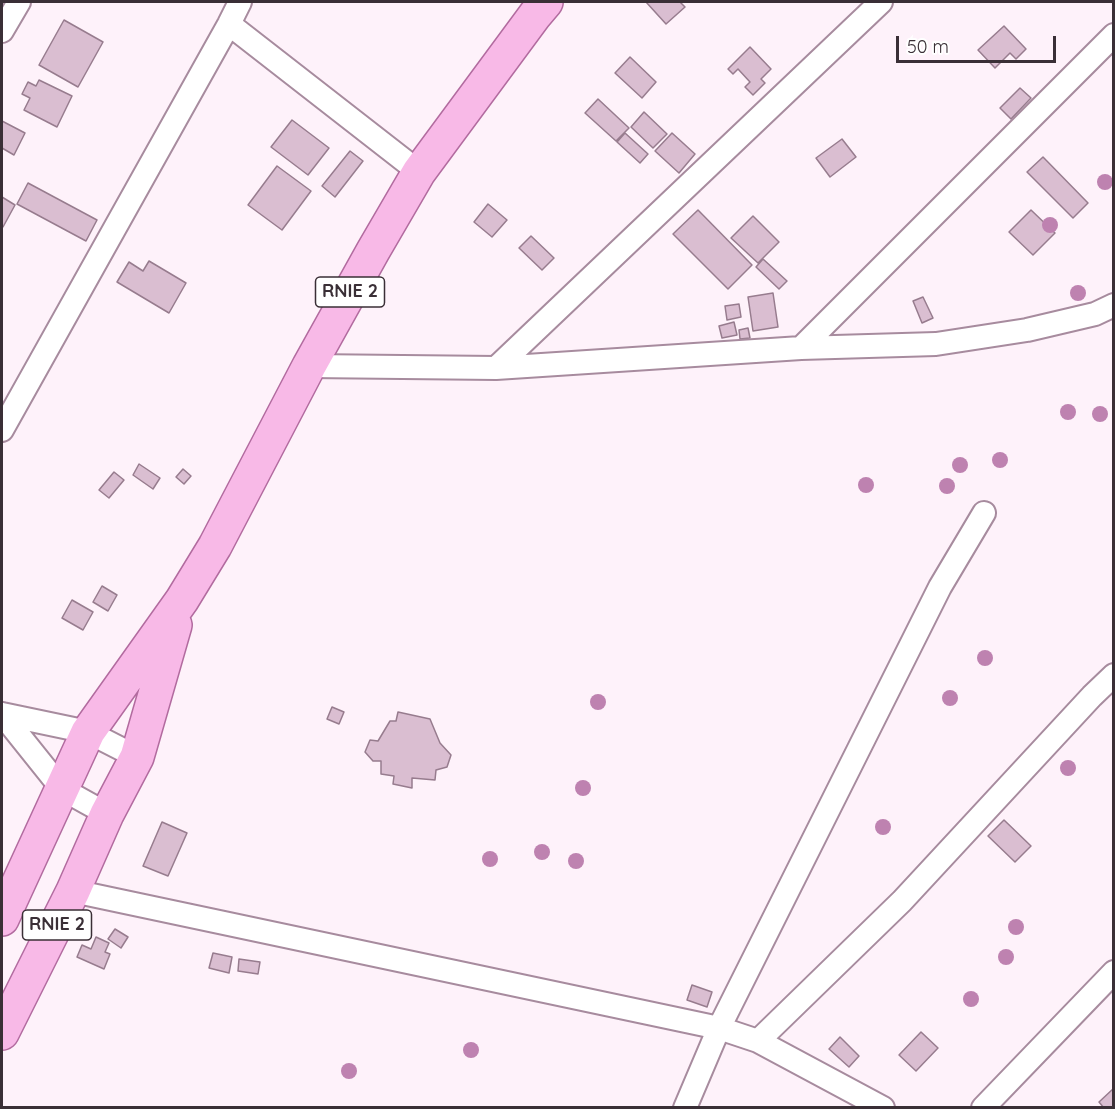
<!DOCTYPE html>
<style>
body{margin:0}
#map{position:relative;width:1115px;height:1109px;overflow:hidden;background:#fef2fa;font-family:Quicksand,sans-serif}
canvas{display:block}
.frame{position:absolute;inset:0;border:3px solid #3a2f36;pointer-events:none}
.scale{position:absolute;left:896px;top:36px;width:160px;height:27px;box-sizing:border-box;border:3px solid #3a2f36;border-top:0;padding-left:8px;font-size:18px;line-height:21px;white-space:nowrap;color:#3a2f36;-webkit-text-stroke:4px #fff;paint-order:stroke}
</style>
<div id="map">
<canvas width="1115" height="1109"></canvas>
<div class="frame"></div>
<div class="scale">50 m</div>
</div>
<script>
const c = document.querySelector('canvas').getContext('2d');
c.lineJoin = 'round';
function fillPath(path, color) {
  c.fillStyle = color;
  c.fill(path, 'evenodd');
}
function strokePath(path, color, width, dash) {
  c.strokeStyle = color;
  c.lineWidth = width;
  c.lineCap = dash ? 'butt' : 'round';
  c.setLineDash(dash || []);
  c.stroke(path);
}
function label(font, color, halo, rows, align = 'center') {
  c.font = font + ' Quicksand,sans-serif';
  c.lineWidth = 4.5;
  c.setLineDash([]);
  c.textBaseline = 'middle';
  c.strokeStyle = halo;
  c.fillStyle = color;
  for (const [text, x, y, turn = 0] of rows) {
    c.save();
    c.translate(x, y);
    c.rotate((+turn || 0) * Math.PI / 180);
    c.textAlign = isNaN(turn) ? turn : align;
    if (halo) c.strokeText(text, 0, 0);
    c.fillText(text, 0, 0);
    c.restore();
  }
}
const building = new Path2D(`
 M646 2H680L685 7 666 24Z
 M64 20 103 42 78 87 39 65Z
 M1004 26 1026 49 1016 59 1010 53 995 68 978 50Z
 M750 47 771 69 761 79 765 83 753 95 745 87 750 82 738 69 733 74 728 69Z
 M630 57 656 82 642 98 615 73Z
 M39 80 72 96 57 127 24 110 30 98 22 94 28 82 36 86Z
 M1020 88 1031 98 1011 119 1000 108Z
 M598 99 629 128 616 141 585 113Z
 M644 112 667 134 653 148 631 127Z
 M292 120 329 148 308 175 271 147Z
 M2 121 25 133 14 155 2 148Z
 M625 133 648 154 640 163 617 142Z
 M672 133 695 154 679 173 655 151Z
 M842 139 856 157 830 177 816 158Z
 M350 151 363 161 335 197 322 186Z
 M1043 157 1088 203 1073 218 1027 172Z
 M277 166 311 191 282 230 248 205Z
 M28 183 97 220 86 241 17 204Z
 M2 197 15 205 3 227 2 226Z
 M488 204 507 220 492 237 474 222Z
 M698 210 752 265 728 289 673 234Z
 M1031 210 1055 233 1033 255 1009 232Z
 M753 216 779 242 758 263 731 238Z
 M531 236 554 258 542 270 519 248Z
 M763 259 787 281 779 289 756 267Z
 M149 261 186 283 169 313 117 282 129 262 143 271Z
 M773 293 778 327 753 331 748 297Z
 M923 297 933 318 922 323 913 301Z
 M739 304 741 317 727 320 725 306Z
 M734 322 737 335 722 338 719 326Z
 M748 328 750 338 740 339 739 330Z
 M139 464 160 478 153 489 133 475Z
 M183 469 191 476 184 484 176 477Z
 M114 472 124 480 109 498 99 490Z
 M102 586 117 595 108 611 93 602Z
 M72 600 93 612 83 630 62 618Z
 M332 707 344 712 339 724 327 719Z
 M398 712 430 719 440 743 451 755 447 767 436 770 435 780 412 778V788L393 784 394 776 381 774V761H373L365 752 370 740 378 741 390 721H396Z
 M1004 820 1031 846 1015 862 988 836Z
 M162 822 187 833 168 876 143 866Z
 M115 929 128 937 121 948 108 939Z
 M96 937 109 943 105 952 110 954 104 969 77 957 82 945 91 949Z
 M213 953 232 957 229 973 209 968Z
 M239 959 260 962 258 974 238 971Z
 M692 985 712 992 707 1007 687 1000Z
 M921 1032 938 1048 916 1071 899 1055Z
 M840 1037 859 1056 849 1067 829 1049Z
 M1114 1088V1108H1104L1099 1102Z`);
fillPath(building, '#dabed1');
strokePath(building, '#977c8e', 1.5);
const street = new Path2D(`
 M229 24 419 172
 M2 31 19 2
 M801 348 936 344 1027 330 1095 314 1114 305
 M309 366 496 368 881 2
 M496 368 801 348 1114 35
 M2 430 229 24 240 2
 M2 714 62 789 107 814
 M2 714 88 732 137 757
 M73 891 719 1028 758 1041 883 1108
 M758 1041 902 901 1092 696 1114 675
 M685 1108 719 1028 940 587 984 513
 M983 1108 1114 972`);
const primary = new Path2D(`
 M2 919 88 732 182 600 215 546 309 366 373 251 419 172 535 15 546 2
 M2 1033 73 891 107 814 137 757 175 625`);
strokePath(street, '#a78b9e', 26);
strokePath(primary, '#b26b9f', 36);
strokePath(street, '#fff', 22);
strokePath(primary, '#f8b9e7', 33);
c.fillStyle = '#be82b0';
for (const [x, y] of [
 [1105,182],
 [1050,225],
 [1078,293],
 [1068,412],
 [1100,414],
 [1000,460],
 [960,465],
 [866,485],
 [947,486],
 [985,658],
 [950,698],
 [598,702],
 [1068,768],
 [583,788],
 [883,827],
 [542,852],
 [490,859],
 [576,861],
 [1016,927],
 [1006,957],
 [971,999],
 [471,1050],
 [349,1071]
]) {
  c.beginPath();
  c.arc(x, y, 8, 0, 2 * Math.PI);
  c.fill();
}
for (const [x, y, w] of [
 [350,292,69],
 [57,925,69]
]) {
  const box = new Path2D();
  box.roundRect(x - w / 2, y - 15, w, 30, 4.5);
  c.fillStyle = '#fff';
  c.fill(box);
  strokePath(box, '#3a2f36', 1.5);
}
label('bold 18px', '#3a2f36', null, [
 ["RNIE 2",350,292],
 ["RNIE 2",57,925]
]);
</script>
